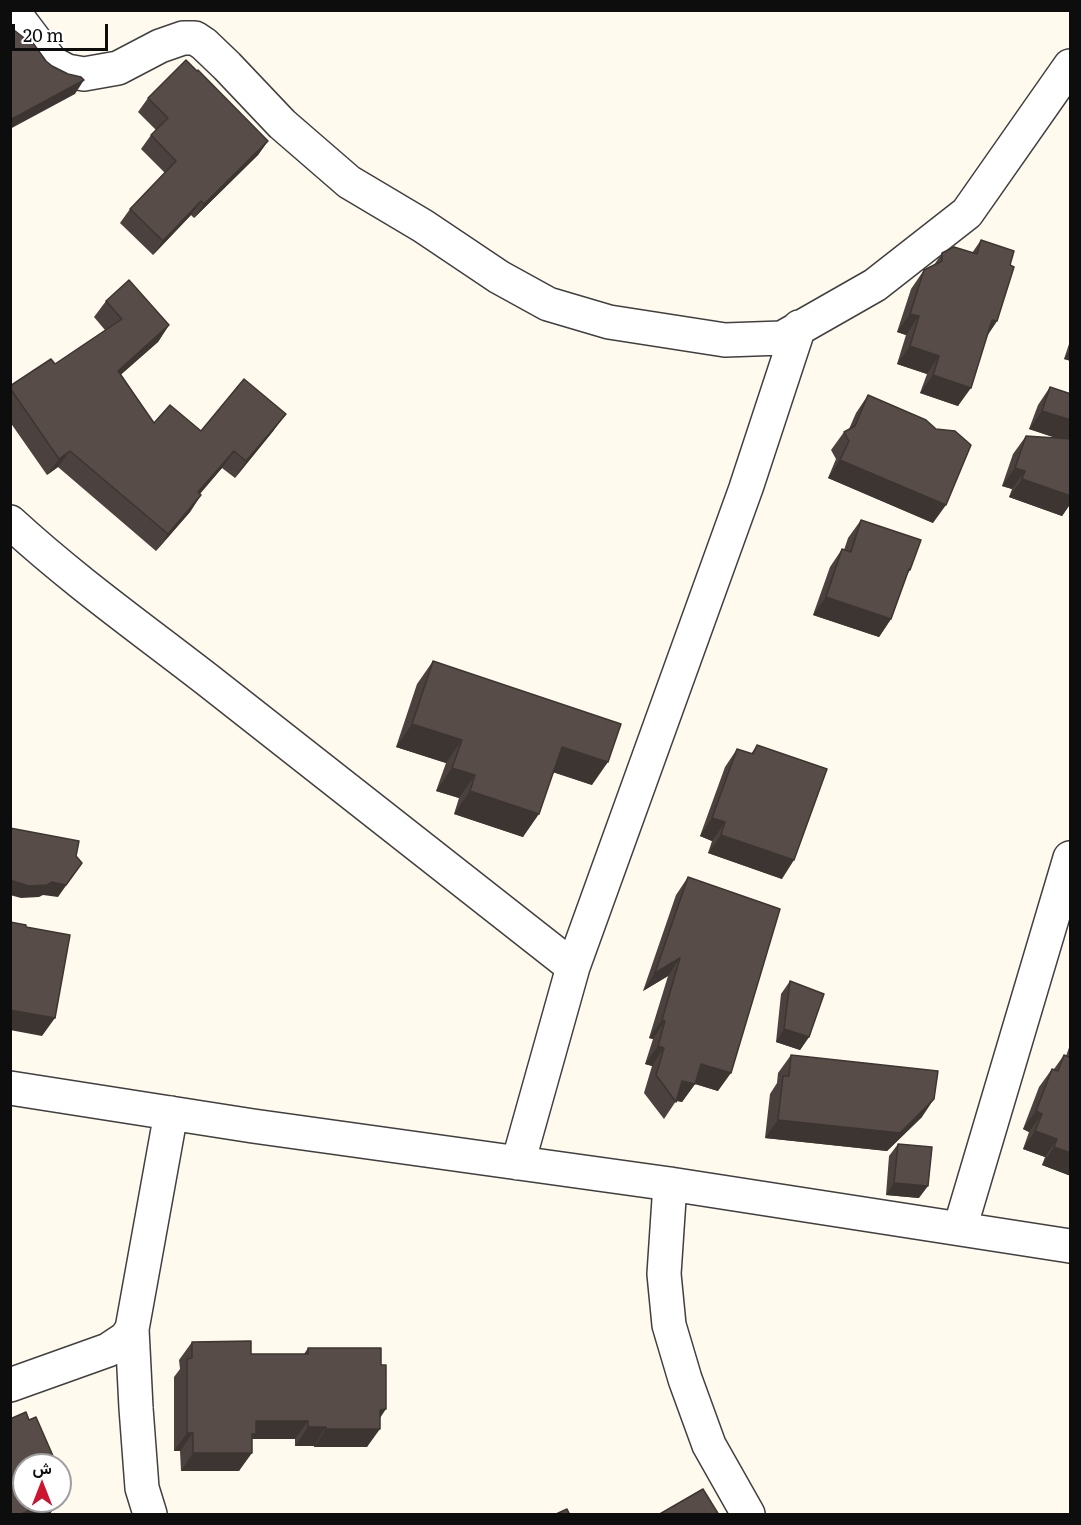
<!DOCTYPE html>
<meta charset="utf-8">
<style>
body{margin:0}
#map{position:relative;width:1081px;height:1525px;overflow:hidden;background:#fffaed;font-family:Literata,Vazirmatn,serif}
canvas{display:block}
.frame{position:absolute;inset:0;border:12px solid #0d0d0d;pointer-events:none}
.north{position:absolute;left:12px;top:1453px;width:60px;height:60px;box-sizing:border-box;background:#fff;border:2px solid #9e9e9e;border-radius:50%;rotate:0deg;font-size:16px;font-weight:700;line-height:24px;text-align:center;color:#0d0d0d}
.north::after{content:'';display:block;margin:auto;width:21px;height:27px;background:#cc1631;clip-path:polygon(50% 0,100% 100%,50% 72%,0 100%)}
.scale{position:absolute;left:12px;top:24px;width:96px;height:27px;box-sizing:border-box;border:3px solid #0d0d0d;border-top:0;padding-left:8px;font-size:18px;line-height:21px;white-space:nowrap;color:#0d0d0d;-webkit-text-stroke:4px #fff;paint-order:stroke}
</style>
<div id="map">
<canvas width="1081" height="1525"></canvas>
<div class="frame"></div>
<div class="north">ش</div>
<div class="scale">20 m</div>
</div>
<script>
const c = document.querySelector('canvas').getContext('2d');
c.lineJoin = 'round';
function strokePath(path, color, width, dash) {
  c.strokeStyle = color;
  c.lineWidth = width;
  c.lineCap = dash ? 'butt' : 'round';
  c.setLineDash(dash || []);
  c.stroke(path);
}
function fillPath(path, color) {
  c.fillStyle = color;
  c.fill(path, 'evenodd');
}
const minor = new Path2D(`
 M12 10 52 63 67 71 84 74 118 68 160 46 183 38H195L204 44 227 66 282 124 349 182 423 226 499 277 548 304 609 322 725 340 782 338 875 285 967 213 1070 66
 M10 522C73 580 142 629 209 681 331 776 451 872 573 967
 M10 1088 253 1126 670 1184 1070 1246
 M518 1163 573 967 746 488 799 327
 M670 1184 664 1274 669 1325 685 1379 709 1445 748 1514
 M960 1228 1070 858
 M132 1329 136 1408 142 1488 150 1514
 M10 1385 108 1350 126 1338 132 1329 171 1113`);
strokePath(minor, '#404040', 36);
strokePath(minor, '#fff', 33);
fillPath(new Path2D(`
 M197 71 268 141 258 155 194 218 191 215 153 255 120 223 130 209 165 173 141 149 151 135 156 130 138 112 148 98Z
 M981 240 1010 265 997 321 987 336 958 406 920 393 927 374 897 364 906 335 897 332 911 289 924 270 934 265 942 253H972Z
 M106 301 169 325 158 342 121 374 154 423 201 431 274 430 235 478 222 468 200 494 201 495 190 512 156 551 58 467 47 475 10 422V386L55 364 105 330 94 317Z
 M1071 338V361L1064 359Z
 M1050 387 1071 394V503L1062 516 1009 497 1012 489 1002 486 1013 454 1026 436 1056 438 1029 429 1038 405Z
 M868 395 933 523 828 478 836 459 831 450 844 432 849 429 856 413Z
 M861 520 910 570 907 575 891 619 879 637 813 615 830 567 842 549 844 550 848 538Z
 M433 661 592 785 554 772 523 837 454 814 459 798 436 791 446 763 396 747 417 684Z
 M757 745 782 879 708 853 712 841 700 836 725 767 737 749 751 754Z
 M688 877 718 1091 695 1084 682 1102 676 1101 664 1119 644 1093 652 1066 645 1064 653 1039 649 1038 668 976 643 991 676 895Z
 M790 981 809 1037 800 1050 776 1042 781 994Z
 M1071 1042V1176L1042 1165 1045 1157 1023 1149 1029 1132 1023 1129 1039 1087 1052 1069H1054L1064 1055 1066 1056Z
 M791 1055 922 1117 887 1151 765 1138 770 1094 777 1083 778 1073Z
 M898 1144 919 1198 886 1195 889 1156Z
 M192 1342 251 1354H304L308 1348 380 1419 367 1447H314V1446H295V1439H252L239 1471H181L180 1451H174V1377L180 1369 179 1360Z`), '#4b413e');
fillPath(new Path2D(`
 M84 80 75 94 10 129V120Z
 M268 141 258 155 194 218 204 204Z
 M201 201 191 215 153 255 163 241Z
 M910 314 919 316 906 335 897 332Z
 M992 320 997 321 985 339Z
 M169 325 158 342 107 387 118 371Z
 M910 346 939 356 927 374 897 364Z
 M1071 349V361L1064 359Z
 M933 375 971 388 958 406 920 393Z
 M1042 411 1071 420V443L1029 429Z
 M286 414 274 430 235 478 246 461Z
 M70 451 58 467 47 475 59 459Z
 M234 451 222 468 186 509 198 492Z
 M840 460 946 505 933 523 828 478Z
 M1015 468 1025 471 1012 489 1002 486Z
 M1022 479 1071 496V503L1062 516 1009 497Z
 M201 495 190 512 156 551 168 534Z
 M826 597 891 619 879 637 813 615Z
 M412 724 462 740 446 763 396 747Z
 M562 747 608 762 592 785 546 770Z
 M452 768 475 775 459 798 436 791Z
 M470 791 539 814 523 837 454 814Z
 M712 818 725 822 712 841 700 836Z
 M721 835 794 860 782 879 708 853Z
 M82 863 58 897 43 895 39 897 21 898 10 895V880Z
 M680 958 668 976 643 991 655 973Z
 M10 1010 55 1018 42 1036 10 1030Z
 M662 1020 665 1021 653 1039 649 1038Z
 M784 1029 809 1037 800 1050 776 1042Z
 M658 1046 664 1048 652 1066 645 1064Z
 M701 1064 731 1073 718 1091 689 1082Z
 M682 1081 695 1084 682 1102 675 1100Z
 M934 1099 922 1117 887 1151 765 1138 778 1120Z
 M1036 1111 1042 1114 1029 1132 1023 1129Z
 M1035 1131 1057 1139 1045 1157 1023 1149Z
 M1054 1147 1071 1153V1176L1042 1165Z
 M894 1183 928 1186 919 1198 886 1195Z
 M386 1409 374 1427 380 1410Z
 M256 1421H308L295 1439H252L243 1452Z
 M308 1427H326L314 1446H295Z
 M326 1429H380L367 1447H314Z
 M187 1433H193L180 1451H174Z
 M193 1453H252L239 1471H181Z
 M65 1484 60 1491V1486Z
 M48 1501H59L50 1514 19 1515Z`), '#3d3532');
const building = new Path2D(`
 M10 27 32 44 33 43 46 61 52 66 68 74 81 77 84 80 10 120Z
 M186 60 197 71 198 70 268 141 204 204 201 201 163 241 130 209 176 161 151 135 168 118 148 98Z
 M981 240 1014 251 1010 265 1014 267 997 321 992 320 971 388 933 375 939 356 910 346 919 316 910 314 924 270 942 261V253L954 247 977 254Z
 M129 280 169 325 118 371 154 423 170 405 201 431 244 379 286 414 246 461 234 451 198 492 201 495 168 534 70 451 59 459 10 388V386L51 359 55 364 122 319 106 301Z
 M1050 387 1071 394V420L1042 411Z
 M868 395 926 420 936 429 955 431 971 445 946 505 840 460 849 441 844 432 855 426Z
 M1026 436 1071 439V496L1022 479 1025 471 1015 468Z
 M861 520 921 540 910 570 909 569 891 619 826 597 842 549 851 552Z
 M433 661 621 724 608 762 562 747 539 814 470 791 475 775 452 768 462 740 412 724Z
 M757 745 827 769 794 860 721 835 725 822 712 818 737 749 753 754Z
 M10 828 79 841 76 856 82 863 66 885 52 882 47 885 29 886 10 880Z
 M688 877 780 909 731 1073 701 1064 695 1084 682 1081 676 1102 656 1075 664 1048 658 1046 665 1021 662 1020 680 958 655 973Z
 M10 922 26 925V927L70 935 55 1018 10 1010Z
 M790 981 824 994 809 1037 784 1029Z
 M791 1055 938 1071 934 1099 900 1133 778 1120 783 1076H789Z
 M1064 1055 1071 1058V1153L1054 1147 1057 1139 1035 1131 1042 1114 1036 1111 1052 1069 1058 1071Z
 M898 1144 932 1147 928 1186 894 1183Z
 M251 1341V1354H308V1348H381V1365H386V1409L380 1410V1429H326V1427H308V1421H256V1434H252V1453H193V1433H187V1359L192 1358V1342Z
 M26 1412 29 1420 36 1417 57 1465H24V1501H50L19 1515H10V1419Z
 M60 1472 65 1484 60 1486Z
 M703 1489 719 1515H658Z
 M567 1509 570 1515H554Z`);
fillPath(building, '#574c48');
strokePath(building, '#3d3532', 1.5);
</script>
